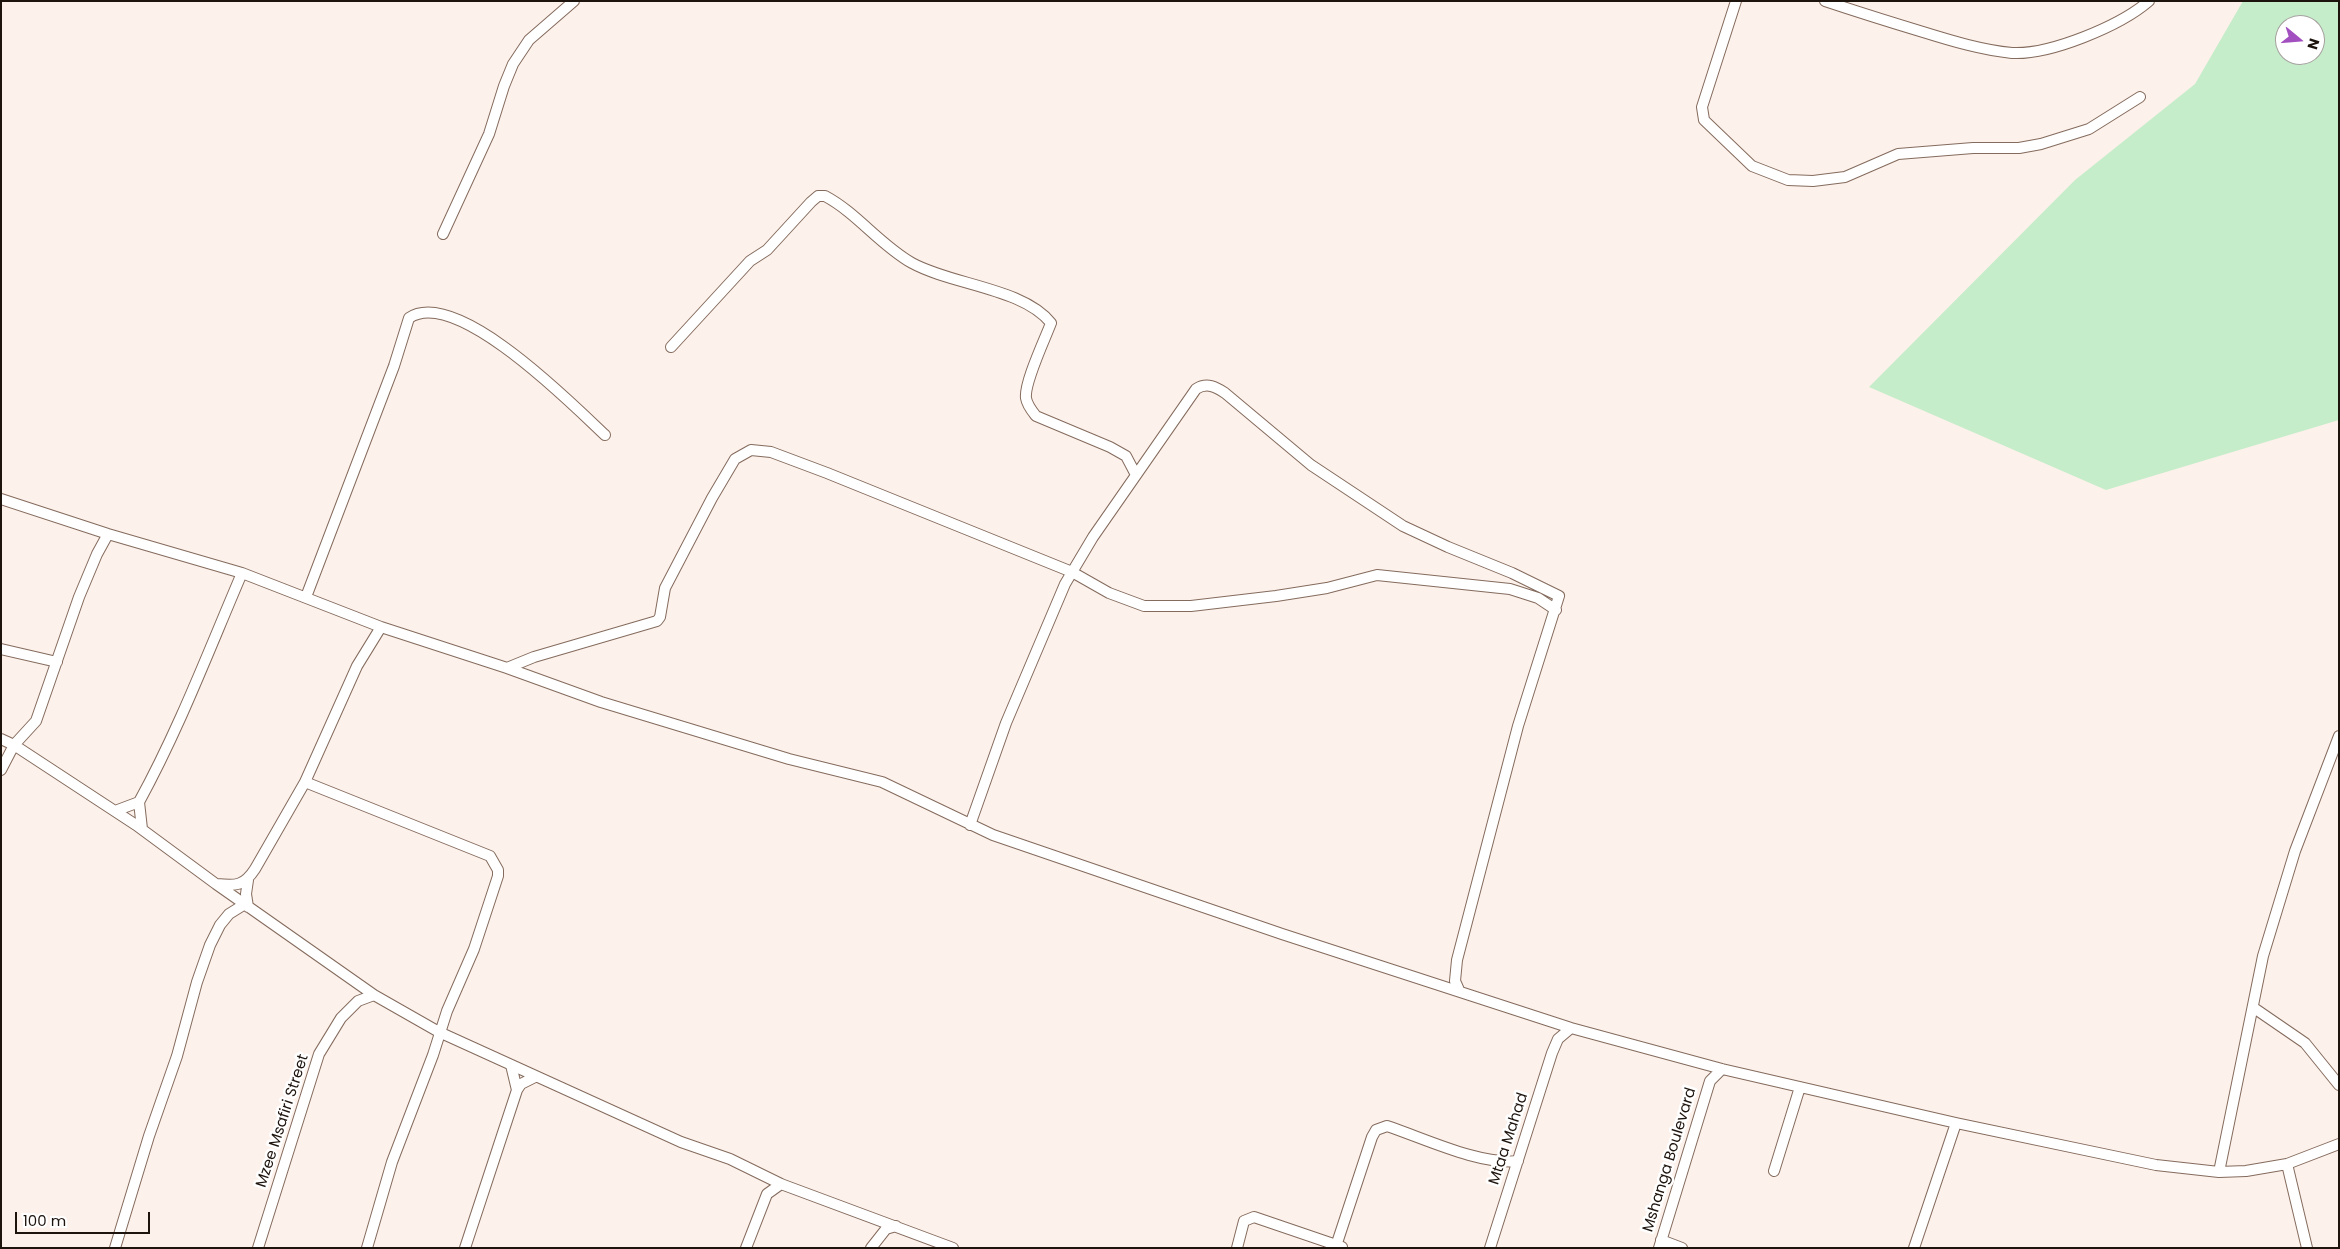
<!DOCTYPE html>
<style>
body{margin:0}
#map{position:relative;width:2340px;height:1249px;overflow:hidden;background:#fdf1eb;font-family:Poppins,sans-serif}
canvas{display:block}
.frame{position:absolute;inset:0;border:2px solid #1e140e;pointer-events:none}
.north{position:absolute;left:2275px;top:15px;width:50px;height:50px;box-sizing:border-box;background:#fff;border:1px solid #a5a19f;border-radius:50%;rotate:107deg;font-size:14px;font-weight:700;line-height:20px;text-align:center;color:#1e140e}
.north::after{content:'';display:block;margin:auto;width:18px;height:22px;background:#a250bf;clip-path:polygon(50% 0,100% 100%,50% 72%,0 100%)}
.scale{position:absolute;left:15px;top:1212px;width:135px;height:22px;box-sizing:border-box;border:2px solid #1e140e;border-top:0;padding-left:6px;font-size:15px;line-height:18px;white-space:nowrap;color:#1e140e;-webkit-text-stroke:4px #fff;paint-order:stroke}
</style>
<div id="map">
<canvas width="2340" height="1249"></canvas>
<div class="frame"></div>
<div class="north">N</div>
<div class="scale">100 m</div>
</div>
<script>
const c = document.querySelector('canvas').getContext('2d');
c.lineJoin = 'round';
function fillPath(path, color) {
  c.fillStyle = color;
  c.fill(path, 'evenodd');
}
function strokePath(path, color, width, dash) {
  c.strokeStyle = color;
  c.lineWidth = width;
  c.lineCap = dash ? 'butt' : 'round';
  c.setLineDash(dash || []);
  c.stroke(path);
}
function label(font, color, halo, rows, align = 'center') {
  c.font = font + ' Poppins,sans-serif';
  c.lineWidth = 5;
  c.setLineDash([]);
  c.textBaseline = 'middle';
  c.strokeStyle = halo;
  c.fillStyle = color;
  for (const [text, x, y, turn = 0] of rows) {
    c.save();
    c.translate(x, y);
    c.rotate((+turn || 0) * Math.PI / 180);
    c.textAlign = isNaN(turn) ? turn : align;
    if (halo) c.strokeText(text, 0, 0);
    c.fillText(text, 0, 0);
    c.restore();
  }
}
fillPath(new Path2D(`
 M2243 1H2339V420L2106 490 1869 387 2075 180 2195 84ZM2285 25H2315V55H2285Z`), '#c6edca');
const street = new Path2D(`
 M1736 1 1702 107 1704 120 1752 166 1788 180 1813 181 1845 177 1898 154 1973 148H2019L2041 144 2089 129 2140 97
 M1825 1C1858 12 1890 22 1923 32 1952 41 1982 50 2012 53 2050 55 2120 26 2149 1
 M443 234 489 134 504 86 513 64 529 40 574 1
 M671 347 750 261 767 250 811 202 818 196H825C857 213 880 245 912 263 952 285 1023 288 1051 323 1045 339 1024 383 1026 398 1027 405 1032 411 1036 416L1110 447 1126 456 1136 475
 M1 499 108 534 242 573 381 627 507 668 601 702 789 759 882 782 993 835 1282 934 1571 1028 1722 1069 1956 1123 2156 1165 2219 1172 2246 1171 2287 1164 2339 1144
 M306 597 394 366 409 318C456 286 573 405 605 435
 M1 649 57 662
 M507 668 534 657 657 621 660 617 665 588 712 498 735 459 751 450 771 452 827 473 1072 572 1109 593 1144 606H1191L1276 596 1327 588 1377 575 1510 589 1538 598 1556 610
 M1 739 14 745 136 825 216 884 374 995 439 1032 681 1142 730 1159 781 1184 953 1248
 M1 770 14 745 36 721 79 597 97 554 108 534
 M305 782 490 856 498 870V876L474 949 447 1011 433 1055 392 1162 367 1248
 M139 802 142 829
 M115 811 139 802C179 729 209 650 242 573
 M970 825 1006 723 1065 584 1093 537 1196 389C1207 382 1216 387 1225 393L1311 465 1403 526 1448 547 1512 573 1559 596 1518 726 1457 960 1455 981 1459 990
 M248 880 246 894 248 907
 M217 884C236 886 244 886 255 869L305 782 357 666 381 627
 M2254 1008 2305 1043 2339 1085
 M511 1065 517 1090
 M2287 1164 2307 1248
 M1774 1171 1800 1087
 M2219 1172 2263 956 2295 851 2339 736
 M1661 1240 1682 1248
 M1336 1246 1372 1137 1376 1130 1387 1126C1426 1139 1479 1165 1518 1161
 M115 1248 149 1136 177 1056 197 982 210 945 220 925 229 914 245 904
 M258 1248 319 1054 341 1018 358 1001 374 995
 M465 1248 517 1090 521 1084 535 1077
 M746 1248 767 1194 781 1184
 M871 1248 886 1229 896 1226
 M1237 1248 1244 1221 1254 1217 1342 1247
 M1490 1248 1552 1053 1558 1039 1571 1028
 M1659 1248 1710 1081 1722 1069
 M1914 1248 1956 1123`);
strokePath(street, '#846b5d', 12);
strokePath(street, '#fff', 10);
label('15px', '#1e140e', '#fff', [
 ["Mzee Msafiri Street",283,1121,-72],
 ["Mtaa Mahad",1509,1139,-72],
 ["Mshanga Boulevard",1670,1160,-73]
]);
</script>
